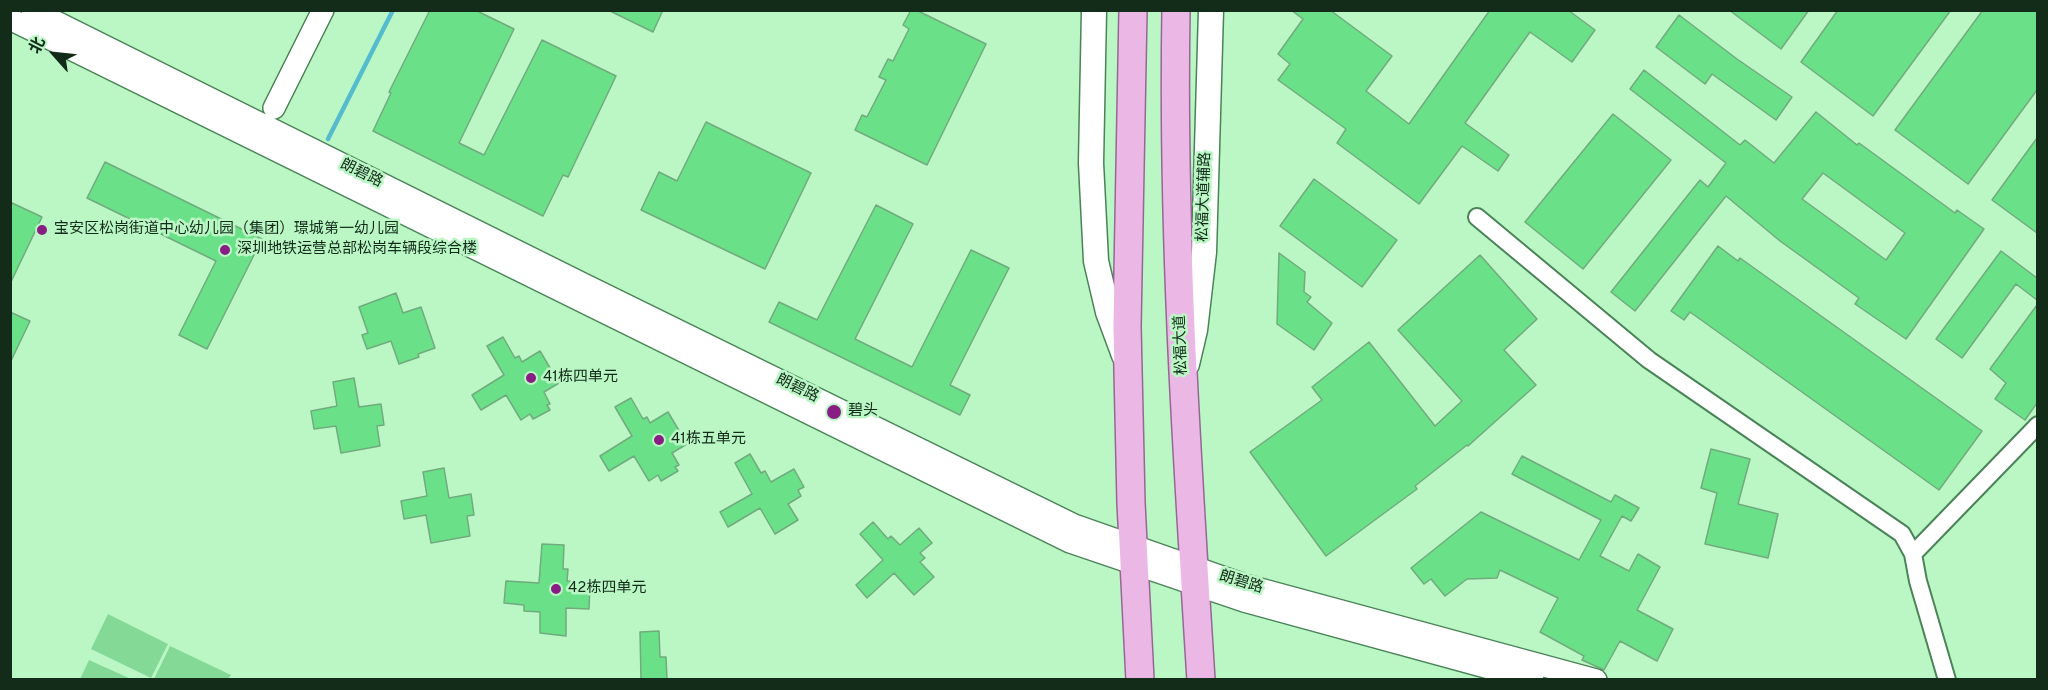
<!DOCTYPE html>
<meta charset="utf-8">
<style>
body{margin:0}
#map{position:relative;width:2048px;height:690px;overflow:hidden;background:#baf7c5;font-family:Overpass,"Noto Sans SC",sans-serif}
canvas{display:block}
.frame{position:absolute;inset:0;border:12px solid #132b19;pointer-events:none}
.north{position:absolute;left:24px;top:24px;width:60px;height:60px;-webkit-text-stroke:4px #baf7c5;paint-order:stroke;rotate:297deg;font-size:16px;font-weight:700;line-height:24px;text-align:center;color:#132b19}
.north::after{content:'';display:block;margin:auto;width:21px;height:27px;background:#132b19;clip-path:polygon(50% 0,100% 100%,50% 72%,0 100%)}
</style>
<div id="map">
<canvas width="2048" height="690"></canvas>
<div class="frame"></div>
<div class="north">北</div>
</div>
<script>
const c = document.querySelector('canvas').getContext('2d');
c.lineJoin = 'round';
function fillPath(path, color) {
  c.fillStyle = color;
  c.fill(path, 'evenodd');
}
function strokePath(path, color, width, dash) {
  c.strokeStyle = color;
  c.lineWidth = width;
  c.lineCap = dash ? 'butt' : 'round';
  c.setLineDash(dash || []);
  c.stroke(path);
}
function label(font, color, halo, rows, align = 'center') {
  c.font = font + ' Overpass,"Noto Sans SC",sans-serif';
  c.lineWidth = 5;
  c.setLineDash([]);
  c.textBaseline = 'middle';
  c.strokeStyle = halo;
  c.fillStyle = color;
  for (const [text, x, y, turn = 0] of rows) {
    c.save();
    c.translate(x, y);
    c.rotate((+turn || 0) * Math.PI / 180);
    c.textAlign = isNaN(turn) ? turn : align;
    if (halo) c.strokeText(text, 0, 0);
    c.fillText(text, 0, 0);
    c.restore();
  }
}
fillPath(new Path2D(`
 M108 614 168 644 151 678 91 649Z
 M170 646 231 675 228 679H154Z
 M89 660 131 679H80Z`), '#84d996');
strokePath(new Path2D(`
 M328 139 393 10`), '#55bcce', 4.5);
const building = new Path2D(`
 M430 10H475L514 29 459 143 484 155 542 40 616 76 568 177 563 175 543 216 373 131 391 93 389 92Z
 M608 10H663L653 32Z
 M911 10H916L986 44 927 165 855 130 862 115 867 117 886 80 879 77 888 59 893 61 909 29 903 25Z
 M1291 10H1330L1392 56 1366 91 1409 124 1490 10H1568L1595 30 1572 62 1530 32 1465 123 1509 155 1498 171 1462 146 1419 204 1337 143 1346 129 1278 80 1290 64 1278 54 1303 19Z
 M1729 10H1809L1781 49Z
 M1838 10H1951L1873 116 1801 62Z
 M1983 10H2037V90L1968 184 1895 130Z
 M1679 15 1737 59 1792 97 1776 120 1712 74 1705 84 1656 47Z
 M1644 70 1740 145 1745 140 1774 163 1816 112 1857 145 1859 143 1955 213 1957 210 1984 229 1906 339 1855 304 1859 298 1780 241 1726 196 1635 311 1611 292 1700 180 1708 187 1726 163 1630 89ZM1823 173 1905 233 1886 260 1802 199Z
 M1613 114 1671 160 1583 269 1525 222Z
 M706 122 811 173 765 269 641 210 659 172 677 181Z
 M2037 138V233L1992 200Z
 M105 162 262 239 207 349 179 335 216 261 87 198Z
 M1314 179 1397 240 1362 287 1280 226Z
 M10 202 42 217 10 284Z
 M876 205 913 224 855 339 912 367 971 250 1009 268 950 385 970 395 960 415 769 322 779 302 817 320Z
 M1718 246 1738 261 1740 258 1982 431 1939 490 1690 312 1684 320 1671 311Z
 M2001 251 2037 278V300L2016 284 1962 358 1936 339Z
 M1279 253 1305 272 1304 292 1311 297 1307 302 1332 323 1314 350 1277 324Z
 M1480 255 1537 319 1504 350 1536 385 1468 446 1467 445 1415 486 1417 489 1326 556 1250 452 1322 400 1312 387 1369 342 1435 426 1462 401 1398 330Z
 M396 293 403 313 421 307 435 348 418 354 419 357 399 364 391 341 367 349 362 335 368 333 359 307Z
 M2037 305V403L2025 420 1995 399 2006 383 1990 369Z
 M10 312 30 321 10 363Z
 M503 337 515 358 519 356 522 362 540 351 559 383 544 392 550 404 547 405 550 410 533 419 530 414 521 420 506 395 481 410 472 395 504 375 487 346Z
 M354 378 359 407 381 404 384 425 377 426 380 446 341 453 336 426 314 429 311 411 337 406 333 382Z
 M631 398 643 419 647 417 650 423 668 412 687 444 672 453 679 465 675 467 678 471 661 481 658 475 649 481 634 456 609 471 600 456 632 436 615 407Z
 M1711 449 1750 459 1738 504 1778 514 1768 558 1705 544 1717 493 1701 488Z
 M750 454 761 473 765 471 771 482 794 469 804 487 798 490 801 496 788 504 798 520 775 534 760 508 728 527 720 512 752 494 735 463Z
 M1522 456 1611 502 1615 495 1639 508 1631 521 1622 516 1600 556 1629 571 1638 554 1660 567 1637 610 1673 629 1657 661 1620 641 1604 670 1582 660 1584 656 1540 632 1558 598 1500 570 1497 578 1467 579 1445 596 1431 579 1424 584 1411 568 1481 512 1579 560 1601 520 1512 474Z
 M444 468 449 498 471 494 474 515 467 516 470 536 431 543 426 515 404 519 401 501 427 496 423 472Z
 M873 522 888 539 891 536 900 545 919 528 932 543 920 553 925 558 920 562 934 577 914 595 894 573 867 598 856 585 883 560 860 534Z
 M542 544 564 545 563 569H568L567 581 590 583 589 609 566 608V636L540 633V612L524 611V605L504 603 506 581 539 583Z
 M659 631 660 657H666L667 680H641L640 632Z`);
fillPath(building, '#6ae189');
strokePath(building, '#71ab7d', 1.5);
const minor = new Path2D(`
 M1477 217 1649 360 1902 534 1913 554 1918 581 1947 680
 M1913 554 2038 425`);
const tertiary = new Path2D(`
 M32 10 581 283 1074 525 1245 585 1596 680
 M10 19 1070 542 1244 601 1533 680
 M274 108 323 10`);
const secondary = new Path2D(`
 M1094 10 1091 163 1096 261 1108 312 1124 355
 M1187 364 1195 330 1204 252 1211 10`);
const primary = new Path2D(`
 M1133 10 1127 326 1131 503 1140 680
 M1176 10C1172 234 1187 457 1201 680`);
strokePath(minor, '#4a8357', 20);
strokePath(tertiary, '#4a8357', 24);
strokePath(secondary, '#4a8357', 27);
strokePath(primary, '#976794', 30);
strokePath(minor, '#fff', 16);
strokePath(tertiary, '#fff', 21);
strokePath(secondary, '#fff', 24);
strokePath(primary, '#ebb8e6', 27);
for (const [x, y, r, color] of [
 [42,230,6,"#881e84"],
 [225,250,6,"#881e84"],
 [531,378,6,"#881e84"],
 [834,412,8,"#881e84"],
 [659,440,6,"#881e84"],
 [556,589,6,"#881e84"]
]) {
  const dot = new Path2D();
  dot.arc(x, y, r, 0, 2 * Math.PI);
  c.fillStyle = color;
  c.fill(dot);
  strokePath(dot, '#baf7c5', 2);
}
label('15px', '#132b19', '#baf7c5', [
 ["朗碧路",361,174,26],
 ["松福大道辅路",1205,197,-88],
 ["松福大道",1182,345,-92],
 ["朗碧路",797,389,26],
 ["朗碧路",1241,583,17]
]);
label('15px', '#132b19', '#baf7c5', [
 ["宝安区松岗街道中心幼儿园（集团）璟城第一幼儿园",54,230],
 ["深圳地铁运营总部松岗车辆段综合楼",237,250],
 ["41栋四单元",543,378],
 ["碧头",848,412],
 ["41栋五单元",671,440],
 ["42栋四单元",568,589]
], 'left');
</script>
